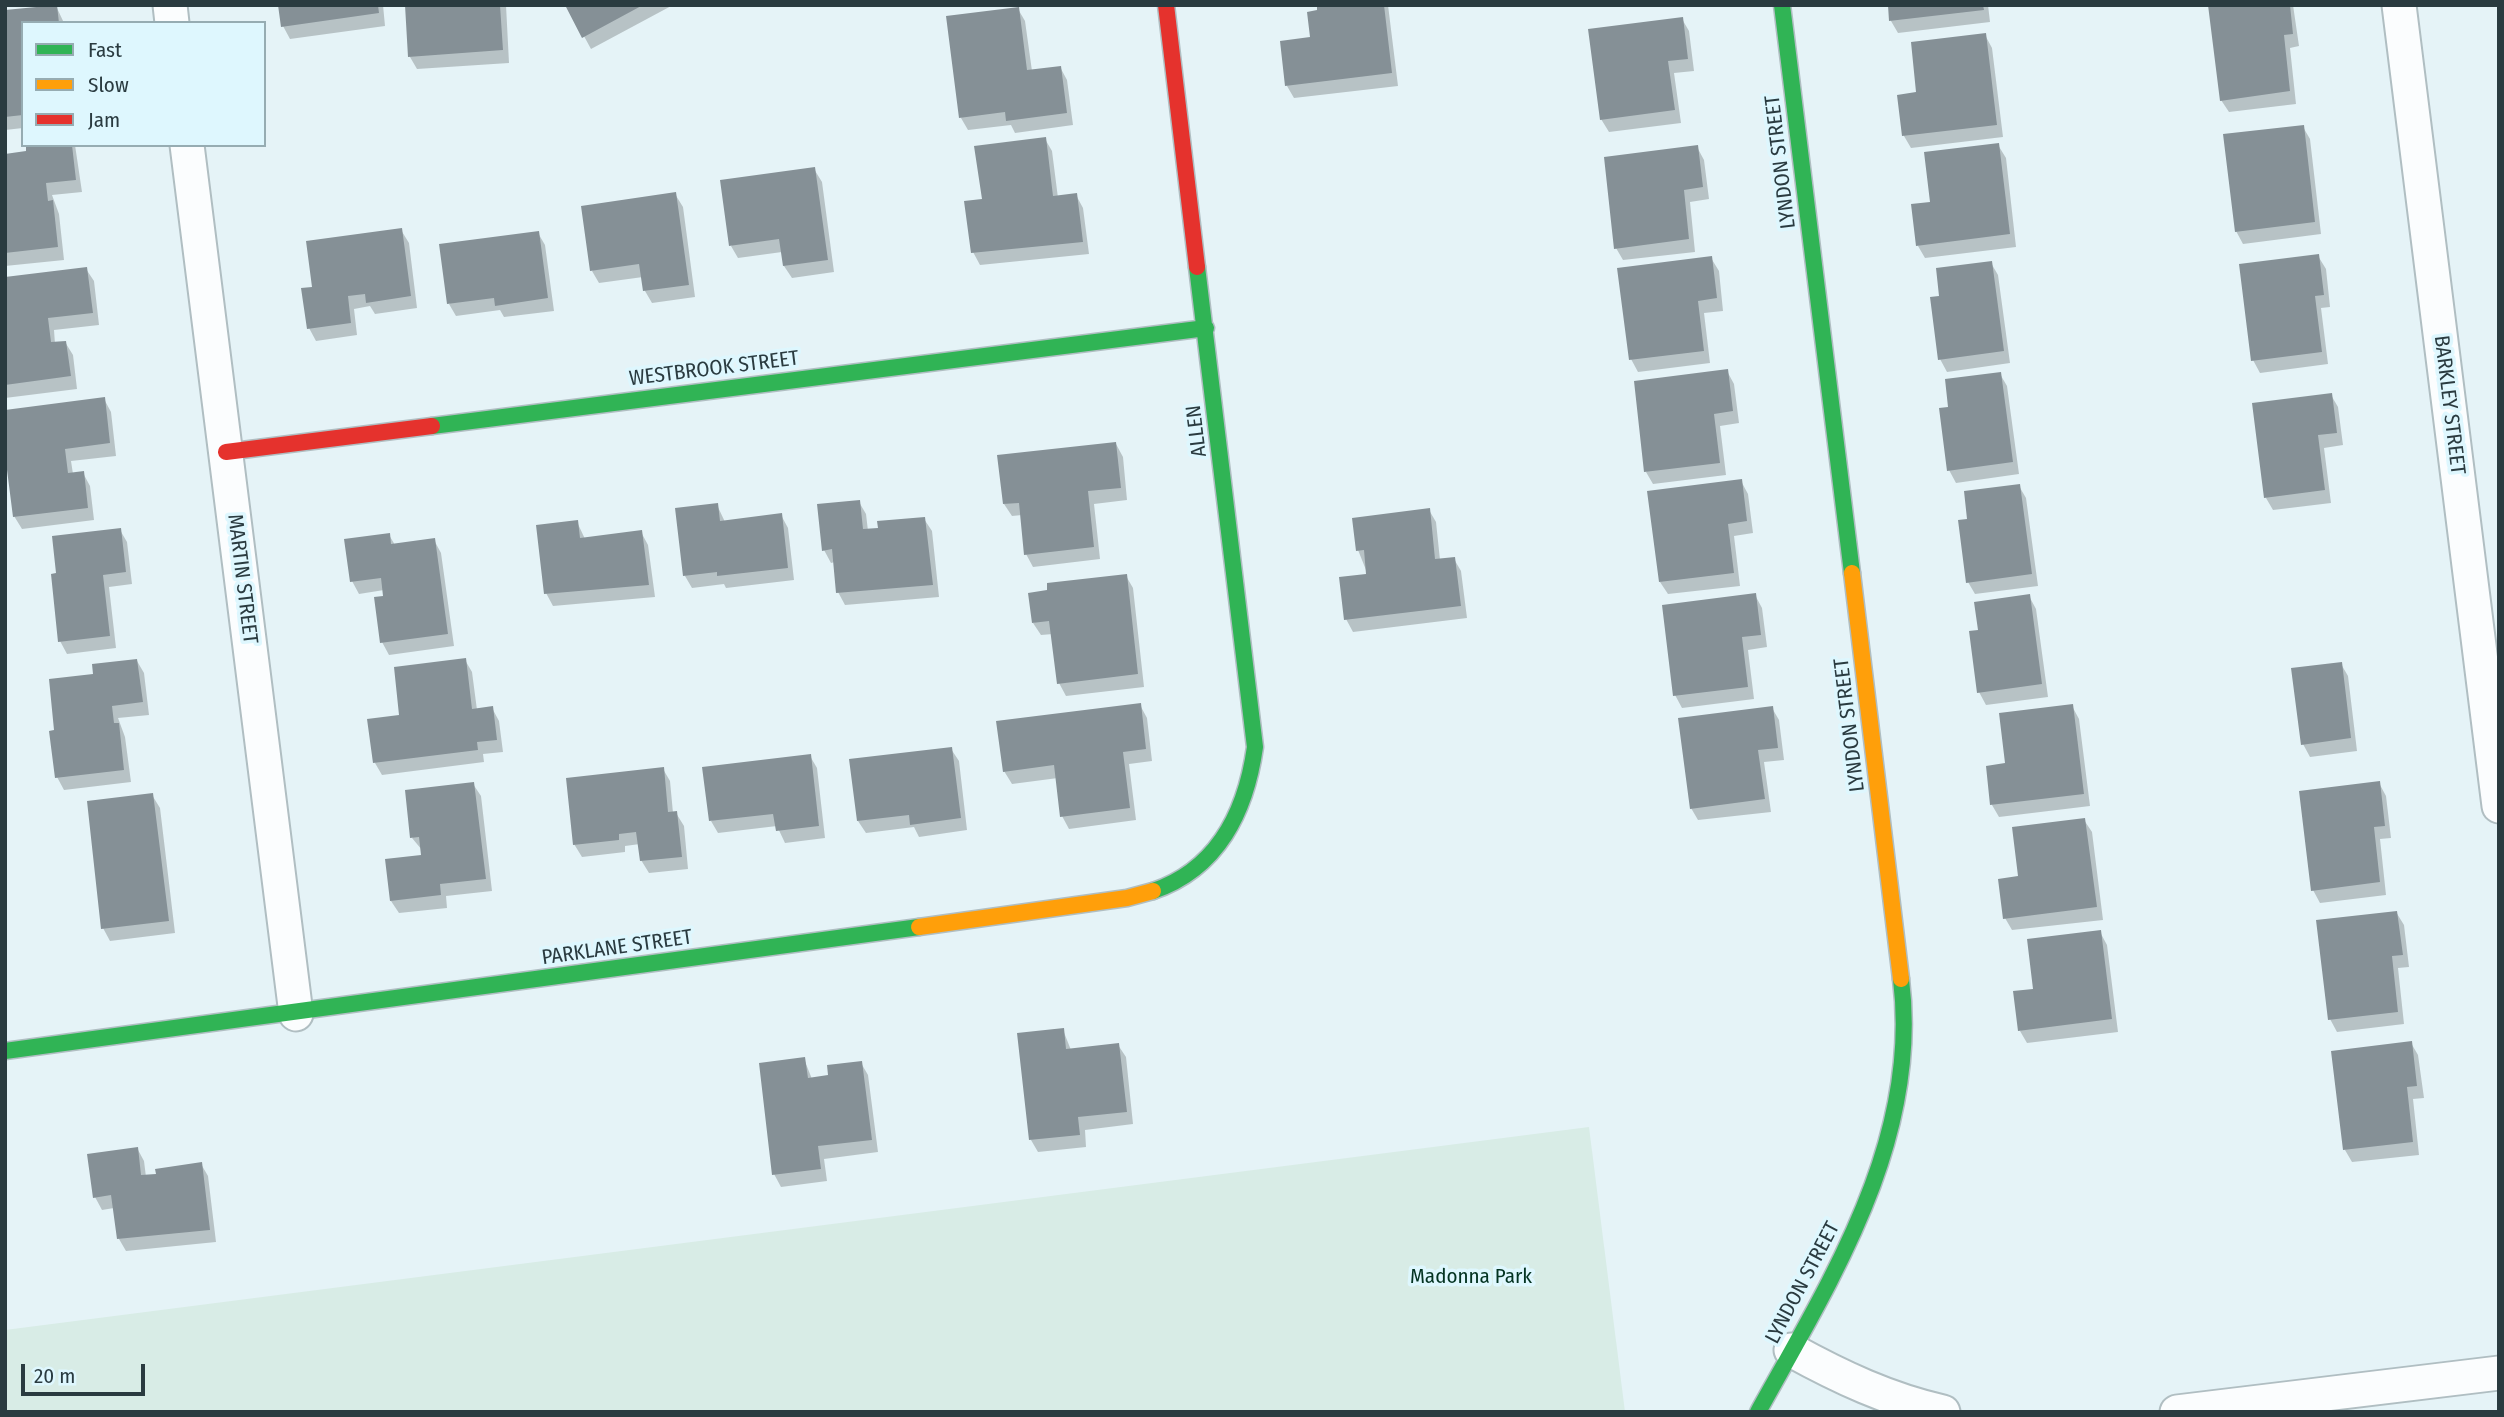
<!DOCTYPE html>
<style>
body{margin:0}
#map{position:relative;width:2504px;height:1417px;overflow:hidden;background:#e5f3f7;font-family:"Fira Sans Condensed",sans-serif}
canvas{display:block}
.frame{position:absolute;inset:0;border:7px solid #2a3b40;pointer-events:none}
.legend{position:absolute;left:21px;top:21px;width:245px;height:126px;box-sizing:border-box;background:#def7fe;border:2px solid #96acb2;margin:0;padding:9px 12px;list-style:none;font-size:21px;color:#2a3b40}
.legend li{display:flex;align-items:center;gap:14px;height:35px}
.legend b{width:35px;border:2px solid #96acb2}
.scale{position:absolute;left:21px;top:1364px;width:124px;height:32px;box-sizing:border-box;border:4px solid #2a3b40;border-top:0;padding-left:9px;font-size:21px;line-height:24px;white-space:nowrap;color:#2a3b40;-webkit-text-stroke:5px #def7fe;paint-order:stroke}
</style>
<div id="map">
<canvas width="2504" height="1417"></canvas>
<div class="frame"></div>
<ul class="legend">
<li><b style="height:9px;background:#30b455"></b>Fast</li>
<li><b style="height:9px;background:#ff9f0a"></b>Slow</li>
<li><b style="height:9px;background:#e5322d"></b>Jam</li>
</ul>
<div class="scale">20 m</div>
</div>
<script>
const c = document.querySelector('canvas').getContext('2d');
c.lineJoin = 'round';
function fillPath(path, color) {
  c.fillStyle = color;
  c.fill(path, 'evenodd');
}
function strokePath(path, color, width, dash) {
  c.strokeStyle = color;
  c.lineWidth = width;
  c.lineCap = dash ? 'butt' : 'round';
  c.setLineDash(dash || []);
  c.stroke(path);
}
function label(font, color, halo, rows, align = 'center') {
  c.font = font + ' "Fira Sans Condensed",sans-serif';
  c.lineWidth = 7;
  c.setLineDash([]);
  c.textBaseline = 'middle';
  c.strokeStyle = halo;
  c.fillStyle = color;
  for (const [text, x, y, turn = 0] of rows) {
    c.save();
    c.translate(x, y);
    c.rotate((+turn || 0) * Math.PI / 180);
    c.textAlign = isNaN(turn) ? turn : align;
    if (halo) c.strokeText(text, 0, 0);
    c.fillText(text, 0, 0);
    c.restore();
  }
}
fillPath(new Path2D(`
 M1589 1127 1625 1412H5V1330Z`), '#d8ece6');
fillPath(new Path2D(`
 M280 5H383L385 26 290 39 283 26Z
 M406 5H506L509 63 417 69 410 57Z
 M567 5H673L591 49Z
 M1318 5H1388L1398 86 1294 98 1287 86 1312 39Z
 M1889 5H1988L1990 22 1898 33 1891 21Z
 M2293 5 2299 46 2290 48 2296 104 2229 112 2221 100 2210 6Z
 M56 6 64 23H23V128L5 130V11Z
 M1018 9 1025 21 1032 71 1060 67 1067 80 1073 125 1015 133 1011 125 968 130 961 118Z
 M1682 19 1689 31 1694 71 1674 73 1681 123 1609 132 1601 119Z
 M1985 35 1992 48 2003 137 1911 148 1904 136 1899 96 1918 94Z
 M2303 127 2310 139 2321 234 2243 244 2236 231Z
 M1045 139 1052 151 1058 198 1076 195 1083 208 1089 254 980 265 973 252 983 201Z
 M27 145H75L82 192 52 195 59 214 64 260 5 266V156L28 153Z
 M1998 145 2006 158 2016 247 1925 258 1918 246Z
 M1697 147 1704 160 1709 199 1690 202 1695 252 1623 260 1616 248Z
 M814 169 822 182 834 272 792 278 784 266 782 252 738 258 731 246Z
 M675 194 683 207 695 297 652 303 645 291 643 277 599 283 592 271Z
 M401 230 409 243 417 308 375 314 370 306 354 309 357 335 316 341 309 328 314 288Z
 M538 233 545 245 554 311 504 317 500 310 456 316 449 304Z
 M2318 256 2326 269 2330 307 2321 308 2328 364 2260 373 2253 360Z
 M1711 258 1719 271 1723 311 1704 313 1710 363 1638 372 1631 359Z
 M1991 263 1998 275 2010 363 1947 372 1940 359Z
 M86 269 94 281 99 325 54 330 55 344 65 342 73 355 77 389 5 398V278Z
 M1727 371 1734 384 1739 423 1720 426 1726 475 1653 484 1646 472Z
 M2000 374 2007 386 2019 474 1956 483 1949 470Z
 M2331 395 2338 407 2343 445 2324 448 2331 503 2273 510 2266 498Z
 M104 399 111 412 116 456 71 461 73 474 83 473 90 486 94 520 22 529 14 516 5 440Z
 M1116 444 1123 457 1127 500 1094 504 1100 559 1033 567 1026 554 1022 515 1012 516 1004 504Z
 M1741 481 1748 494 1753 533 1734 536 1740 586 1668 594 1660 582Z
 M2019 486 2026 498 2038 586 1975 594 1968 582Z
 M859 502 866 514 868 531 924 519 932 531 939 597 845 605 838 592 835 562 831 563 824 550Z
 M717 505 725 522 781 515 788 528 794 580 726 588 724 584 692 588 685 576Z
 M1429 510 1436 522 1440 560 1454 559 1461 571 1467 618 1353 632 1346 619 1368 575 1358 550Z
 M577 522 585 539 641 532 648 545 655 597 553 606 546 593Z
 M120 530 127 542 132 584 109 587 116 648 67 654 60 641Z
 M389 535 395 545 434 540 441 553 454 646 389 655 382 642 384 590 359 594 352 581Z
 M1126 576 1133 588 1144 687 1066 696 1059 683 1053 634 1041 635 1033 623Z
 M1755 595 1762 608 1767 647 1748 650 1754 699 1682 708 1675 695Z
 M2029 596 2036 609 2048 697 1986 705 1979 692 1980 631Z
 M465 660 472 672 477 710 492 708 499 721 503 752 483 754 484 762 382 775 375 763 401 716Z
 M137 661 144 673 149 715 118 718 125 737 131 782 64 790 57 777 56 732 95 676Z
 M2341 664 2348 676 2357 751 2310 757 2303 744Z
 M1140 705 1147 718 1152 761 1129 764 1136 820 1069 829 1062 816 1058 778 1012 784 1004 771Z
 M2072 706 2079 719 2090 806 1999 817 1992 805 2007 764Z
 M1772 708 1779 720 1784 760 1764 762 1771 812 1698 820 1691 808Z
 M951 749 959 761 967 830 919 837 914 827 866 833 858 821Z
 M810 756 817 768 825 838 785 843 777 826 718 833 711 821Z
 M663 769 670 781 673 813H676L684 826 688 869 649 873 641 860 640 844 625 846V852L582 857 574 844Z
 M2379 783 2386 796 2391 838 2380 839 2386 895 2320 903 2313 890Z
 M473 784 481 796 492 891 446 896 447 908 399 913 391 901 423 856 422 850 412 838Z
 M152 795 160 808 175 933 110 941 103 928Z
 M2084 820 2092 832 2103 920 2012 930 2005 918 2020 878Z
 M2396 912 2404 925 2409 967 2398 968 2404 1024 2337 1032 2330 1019Z
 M2100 932 2107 945 2118 1032 2027 1043 2020 1031Z
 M1063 1030 1071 1050 1118 1045 1126 1057 1133 1124 1085 1130 1086 1147 1038 1152 1031 1140Z
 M2411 1043 2418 1055 2424 1098 2413 1099 2419 1155 2352 1162 2345 1150Z
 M804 1059 812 1079 830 1077 861 1063 868 1075 878 1152 824 1159 827 1181 781 1187 774 1174Z
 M137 1148 144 1161 146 1177 201 1164 208 1176 216 1242 126 1251 119 1239 114 1208 102 1210 95 1197Z`), '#0003');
fillPath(new Path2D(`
 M57 5 59 23H23V115L5 117V10Z
 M278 5H378L379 13 281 27Z
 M405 5H500L503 50 408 57Z
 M565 5H643L582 38Z
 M1317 5H1384L1392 73 1285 86 1280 41 1310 37 1307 12 1317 10Z
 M1888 5H1983L1984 10 1889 21Z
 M2208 5H2290L2293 34 2284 35 2290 91 2220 101Z
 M1019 7 1027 70 1061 66 1067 113 1006 121 1005 112 959 118 946 16Z
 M1683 17 1688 59 1668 61 1675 110 1600 120 1588 29Z
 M1986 33 1997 125 1902 136 1897 95 1916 92 1911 42Z
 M2304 125 2315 222 2235 232 2223 134Z
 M1046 137 1053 196 1077 193 1083 242 971 253 964 201 982 199 974 146Z
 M1999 143 2010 234 1916 246 1911 204 1930 202 1924 152Z
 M26 145H72L76 180 46 183 48 201 53 200 58 247 5 253V154L26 151Z
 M1698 145 1703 187 1684 190 1689 239 1614 249 1604 157Z
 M815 167 828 260 783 266 779 239 729 246 720 180Z
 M676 192 689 285 643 291 639 264 590 271 581 206Z
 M402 228 411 296 366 303 365 294 348 296 351 323 307 329 301 288 312 287 306 241Z
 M539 231 548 298 495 306 494 298 447 304 439 244Z
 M2319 254 2324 295 2315 296 2322 352 2251 361 2239 264Z
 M1712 256 1717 298 1698 301 1704 351 1629 360 1617 268Z
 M1992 261 2004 351 1938 360 1930 297 1939 296 1936 268Z
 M87 267 93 313 48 318 51 342 66 341 71 376 5 385V277Z
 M1728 369 1733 411 1714 414 1720 463 1644 472 1634 381Z
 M2001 372 2013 462 1947 471 1939 408 1948 407 1945 379Z
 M2332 393 2337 433 2318 435 2325 490 2264 498 2252 403Z
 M105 397 110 443 65 449 68 473 84 471 88 508 13 517 5 454V410Z
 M1116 442 1121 488 1088 491 1094 547 1024 555 1019 503 1003 504 997 455Z
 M1742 479 1747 521 1728 524 1734 573 1659 582 1647 491Z
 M2020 484 2032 574 1966 583 1958 520 1967 519 1964 491Z
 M860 500 863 529 878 528 877 521 925 517 933 585 836 593 832 549 822 551 817 504Z
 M718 503 720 521 782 513 788 568 717 576V572L683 576 675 508Z
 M1430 508 1435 559 1455 557 1461 606 1344 620 1339 577 1366 574 1364 550 1356 551 1352 518Z
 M578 520 580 538 642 530 649 585 544 594 536 525Z
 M121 528 126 572 103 575 110 636 58 642 51 574 56 573 52 536Z
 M390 533 391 544 435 538 448 634 380 643 374 597 383 596 381 578 350 582 344 539Z
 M1127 574 1138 674 1057 684 1049 621 1032 623 1028 593 1047 590V583Z
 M1756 593 1761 635 1742 637 1748 687 1673 696 1662 605Z
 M2030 594 2042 684 1977 693 1969 631 1978 630 1974 602Z
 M466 658 472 709 493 706 497 740 477 742 478 750 373 763 367 719 399 715 394 667Z
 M137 659 143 702 112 706 114 723H119L124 770 55 778 49 731 54 730 49 679 93 674 92 664Z
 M2342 662 2351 738 2301 745 2291 668Z
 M1141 703 1146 749 1123 752 1130 808 1060 817 1054 765 1003 772 996 721Z
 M2073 704 2084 794 1990 805 1986 766 2005 763 1999 713Z
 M1773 706 1778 748 1758 750 1765 799 1690 809 1678 718Z
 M952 747 961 818 910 825 909 815 857 821 849 759Z
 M811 754 819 826 776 831 773 814 709 821 702 767Z
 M664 767 668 812 677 811 682 857 640 861 636 832 619 834V840L573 845 566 778Z
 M2380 781 2385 826 2374 827 2380 882 2311 891 2299 791Z
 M474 782 486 879 440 884 441 895 390 901 385 859 421 855 419 837 410 838 405 790Z
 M153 793 169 921 101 929 87 801Z
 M2085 818 2097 907 2003 919 1998 879 2018 876 2012 827Z
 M2397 911 2403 955 2392 956 2398 1012 2328 1020 2316 920Z
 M2101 930 2112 1019 2018 1031 2013 991 2033 989 2027 939Z
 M1064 1028 1066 1049 1119 1043 1127 1112 1078 1117 1080 1135 1029 1140 1017 1033Z
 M2412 1041 2417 1086 2407 1087 2413 1142 2343 1150 2331 1051Z
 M805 1057 808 1078 828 1075 827 1065 862 1061 872 1140 818 1146 821 1169 772 1175 759 1063Z
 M138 1147 141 1175 156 1174 155 1169 202 1162 210 1230 117 1239 111 1195 93 1198 87 1154Z`), '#859096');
const street = new Path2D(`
 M170 5 172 23
 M2399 5 2499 806
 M187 145 296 1014
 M1791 1350C1840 1377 1889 1400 1943 1412
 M2177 1412 2499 1373`);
const fast = new Path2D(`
 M1782 5 1852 573
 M432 426 1206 328
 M1153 891C1218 869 1246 811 1255 747L1197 267
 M5 1051 919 927
 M1758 1412C1832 1278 1921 1139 1901 979`);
const slow = new Path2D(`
 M1852 573 1901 979
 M919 927 1127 898 1153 891`);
const jam = new Path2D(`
 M1166 5 1197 267
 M226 452 432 426`);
strokePath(street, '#b0bec2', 37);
strokePath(fast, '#b0bec2', 19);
strokePath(slow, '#b0bec2', 19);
strokePath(jam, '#b0bec2', 19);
strokePath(street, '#fbfdfe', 33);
strokePath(fast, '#30b455', 16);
strokePath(slow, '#ff9f0a', 16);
strokePath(jam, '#e5322d', 16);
label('21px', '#2a3b40', '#def7fe', [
 ["LYNDON STREET",1781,162,-97],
 ["WESTBROOK STREET",714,369,-7],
 ["BARKLEY STREET",2449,405,83],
 ["ALLEN",1197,431,-97],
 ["MARTIN STREET",242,579,83],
 ["LYNDON STREET",1850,725,-97],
 ["PARKLANE STREET",617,948,-8],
 ["LYNDON STREET",1803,1283,-62]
]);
label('21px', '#033321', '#def7fe', [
 ["Madonna Park",1471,1277]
]);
</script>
